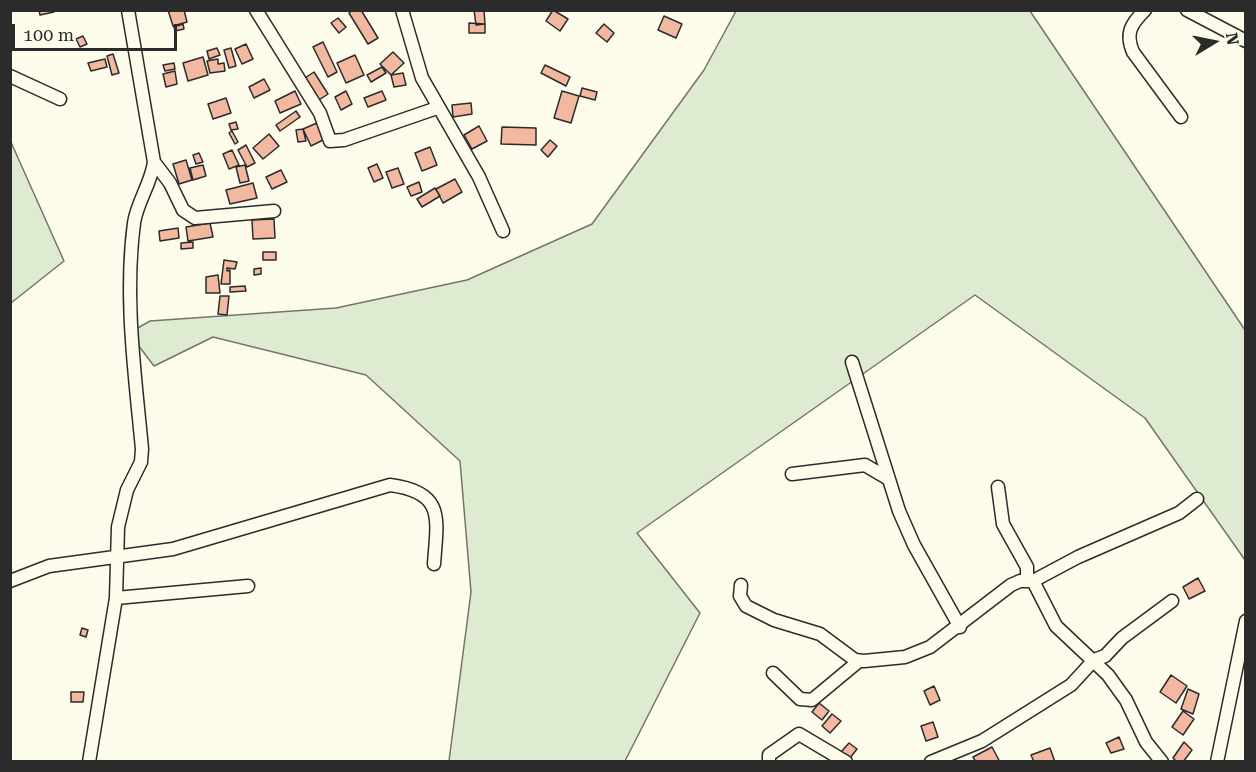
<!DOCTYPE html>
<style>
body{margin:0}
#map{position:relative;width:1256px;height:772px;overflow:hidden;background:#fdfbea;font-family:"Roboto Serif",serif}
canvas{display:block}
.frame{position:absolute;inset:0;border:12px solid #2b2b2b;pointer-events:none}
.north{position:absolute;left:1184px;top:12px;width:60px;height:60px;-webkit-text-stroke:4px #fdfbea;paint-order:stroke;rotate:80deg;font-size:16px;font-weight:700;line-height:24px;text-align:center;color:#2b2b2b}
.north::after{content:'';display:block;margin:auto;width:21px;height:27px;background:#2b2b2b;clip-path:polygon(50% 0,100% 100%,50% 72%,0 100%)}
.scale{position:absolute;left:12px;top:24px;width:165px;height:27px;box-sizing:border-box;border:3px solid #2b2b2b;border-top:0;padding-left:8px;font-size:18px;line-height:21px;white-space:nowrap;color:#2b2b2b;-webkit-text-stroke:4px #fdfbea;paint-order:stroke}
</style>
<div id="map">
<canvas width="1256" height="772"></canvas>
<div class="frame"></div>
<div class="north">N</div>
<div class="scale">100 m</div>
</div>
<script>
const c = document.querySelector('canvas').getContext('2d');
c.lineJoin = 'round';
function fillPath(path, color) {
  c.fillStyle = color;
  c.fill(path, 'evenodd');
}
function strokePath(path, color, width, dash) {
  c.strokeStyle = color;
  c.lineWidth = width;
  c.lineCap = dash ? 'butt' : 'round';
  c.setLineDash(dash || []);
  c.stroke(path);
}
const green = new Path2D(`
 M736 11H1030L1245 330V560L1145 418 975 295 637 533 700 613 625 761H449L471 592 460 461 366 375 213 337 154 366 129 333 150 321 336 308 467 280 592 224 704 70Z
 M10 140 64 261 11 303H10Z`);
fillPath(green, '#deebd1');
strokePath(green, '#74746e', 1.5);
const building = new Path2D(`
 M39 10H53L54 12 40 15Z
 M168 10H184L187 22 173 26Z
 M353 10H361L378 38 368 44 349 13Z
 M474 10H484L485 24 476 25Z
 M553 10 568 19 560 31 546 21Z
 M664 16 682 24 676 38 658 30Z
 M338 18 346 27 339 33 331 23Z
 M469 23 485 24V33H469Z
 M183 24 184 29 175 31 174 27Z
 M604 24 614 33 607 42 596 33Z
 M83 36 87 44 80 47 76 39Z
 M323 42 337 72 328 77 313 47Z
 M246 44 253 59 242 64 235 49Z
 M217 48 220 55 209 59 207 51Z
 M231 48 236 66 229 68 224 50Z
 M393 52 404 63 391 75 380 64Z
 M113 54 119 73 112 75 107 56Z
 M355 55 364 75 346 83 337 63Z
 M203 57 208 75 188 81 183 63Z
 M105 59 107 67 91 71 88 63Z
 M218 59V64L224 63 225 71 210 73 207 61Z
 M174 63 175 69 165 71 163 65Z
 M545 65 570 77 566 86 541 73Z
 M382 67 386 73 371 82 367 75Z
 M175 71 177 84 166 87 163 74Z
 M314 72 328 94 316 102 302 80Z
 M403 73 406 85 394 87 391 75Z
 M264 79 270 90 254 98 249 87Z
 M582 88 597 92 595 100 580 96Z
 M295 91 301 104 280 113 275 101Z
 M346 91 352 104 341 110 335 97Z
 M382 91 386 100 368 107 364 98Z
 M562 91 579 96 571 123 554 118Z
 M226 98 231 113 213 119 208 104Z
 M471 103 472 114 453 117 452 105Z
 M296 111 300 117 280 131 276 125Z
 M236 122 238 129 231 130 229 124Z
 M317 123 325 139 311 146 303 129Z
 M479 126 487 141 472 149 464 135Z
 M502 127 536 128V145L501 144Z
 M303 129 306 141 298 142 296 130Z
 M232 131 238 142 235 144 229 133Z
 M269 134 279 146 263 159 253 148Z
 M550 140 557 146 548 157 541 150Z
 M246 145 255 163 247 167 238 150Z
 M430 147 437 165 422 171 415 153Z
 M232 150 239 165 229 169 223 154Z
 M199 153 203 162 196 164 193 155Z
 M186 160 192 180 179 184 173 164Z
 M377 164 383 178 374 182 368 168Z
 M203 165 206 176 193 180 190 168Z
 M245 165 249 181 240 183 236 167Z
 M398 168 404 184 392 188 386 172Z
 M281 170 287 182 272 189 266 177Z
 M455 179 462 192 443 203 436 189Z
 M419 182 422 192 411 196 407 187Z
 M253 183 257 198 230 204 226 190Z
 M435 188 440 196 422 207 417 199Z
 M274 219 275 238 253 239 252 220Z
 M210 223 213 237 188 241 186 227Z
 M178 228 179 238 160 241 159 231Z
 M193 242V248L181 249V243Z
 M263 252H276V260H263Z
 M224 260 237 262 235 269 227 268V271L230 270V284H221Z
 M261 268V274L254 275V269Z
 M218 275 220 293H206V277Z
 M245 286 246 291 230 292V287Z
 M220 296H229L227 315 218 314Z
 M1198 578 1205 591 1189 599 1183 587Z
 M82 628 88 630 86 637 80 635Z
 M1171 675 1187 686 1176 703 1160 692Z
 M934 686 940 700 930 705 924 691Z
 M1188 689 1199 694 1193 714 1181 709Z
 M71 692H84L83 702H71Z
 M819 703 829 711 822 720 812 712Z
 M1183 711 1194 719 1183 735 1172 727Z
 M832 714 841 721 830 733 822 726Z
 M933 722 938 737 926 741 921 726Z
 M1119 737 1124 749 1111 753 1106 743Z
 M1184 742 1192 750 1183 762H1177L1173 758Z
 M849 743 857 749 850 758 841 752Z
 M992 747 1000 762H976L973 757Z
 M1050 748 1055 762H1034L1031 755Z`);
fillPath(building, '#f2b8a0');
strokePath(building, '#2b2b2b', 1.5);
const minor = new Path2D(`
 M256 10 320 113 330 141 344 140 437 108
 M402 10 422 78 479 177 503 231
 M1145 10C1131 24 1125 33 1133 52L1181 117
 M1187 10 1246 41
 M10 76 60 99
 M154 162 170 183 183 210 195 218 274 211
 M852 362 899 511 914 545 960 627
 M792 474 865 465 887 478
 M998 487 1003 524 1027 567V580
 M10 581 49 566 173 549 390 485C446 492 437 520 434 564
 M1033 581 1078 557 1179 513 1197 499
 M741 585 740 596 746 606 774 620 820 634 855 660 864 661 905 657 930 647 1011 585 1020 581H1033L1056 626 1108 675 1126 700 1146 742 1162 762
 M116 598 248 586
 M773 673 800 699 812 700 859 661
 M89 762 116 598 118 527 127 490 141 462 142 449C135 374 124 298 134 223 137 202 151 184 154 162L128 10
 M769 762V755L799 734 846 762
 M931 762 982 741 1071 685 1094 660 1105 656 1122 638 1172 601
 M1217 762 1246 621`);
strokePath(minor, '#2b2b2b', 15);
strokePath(minor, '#fdfbea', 12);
</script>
